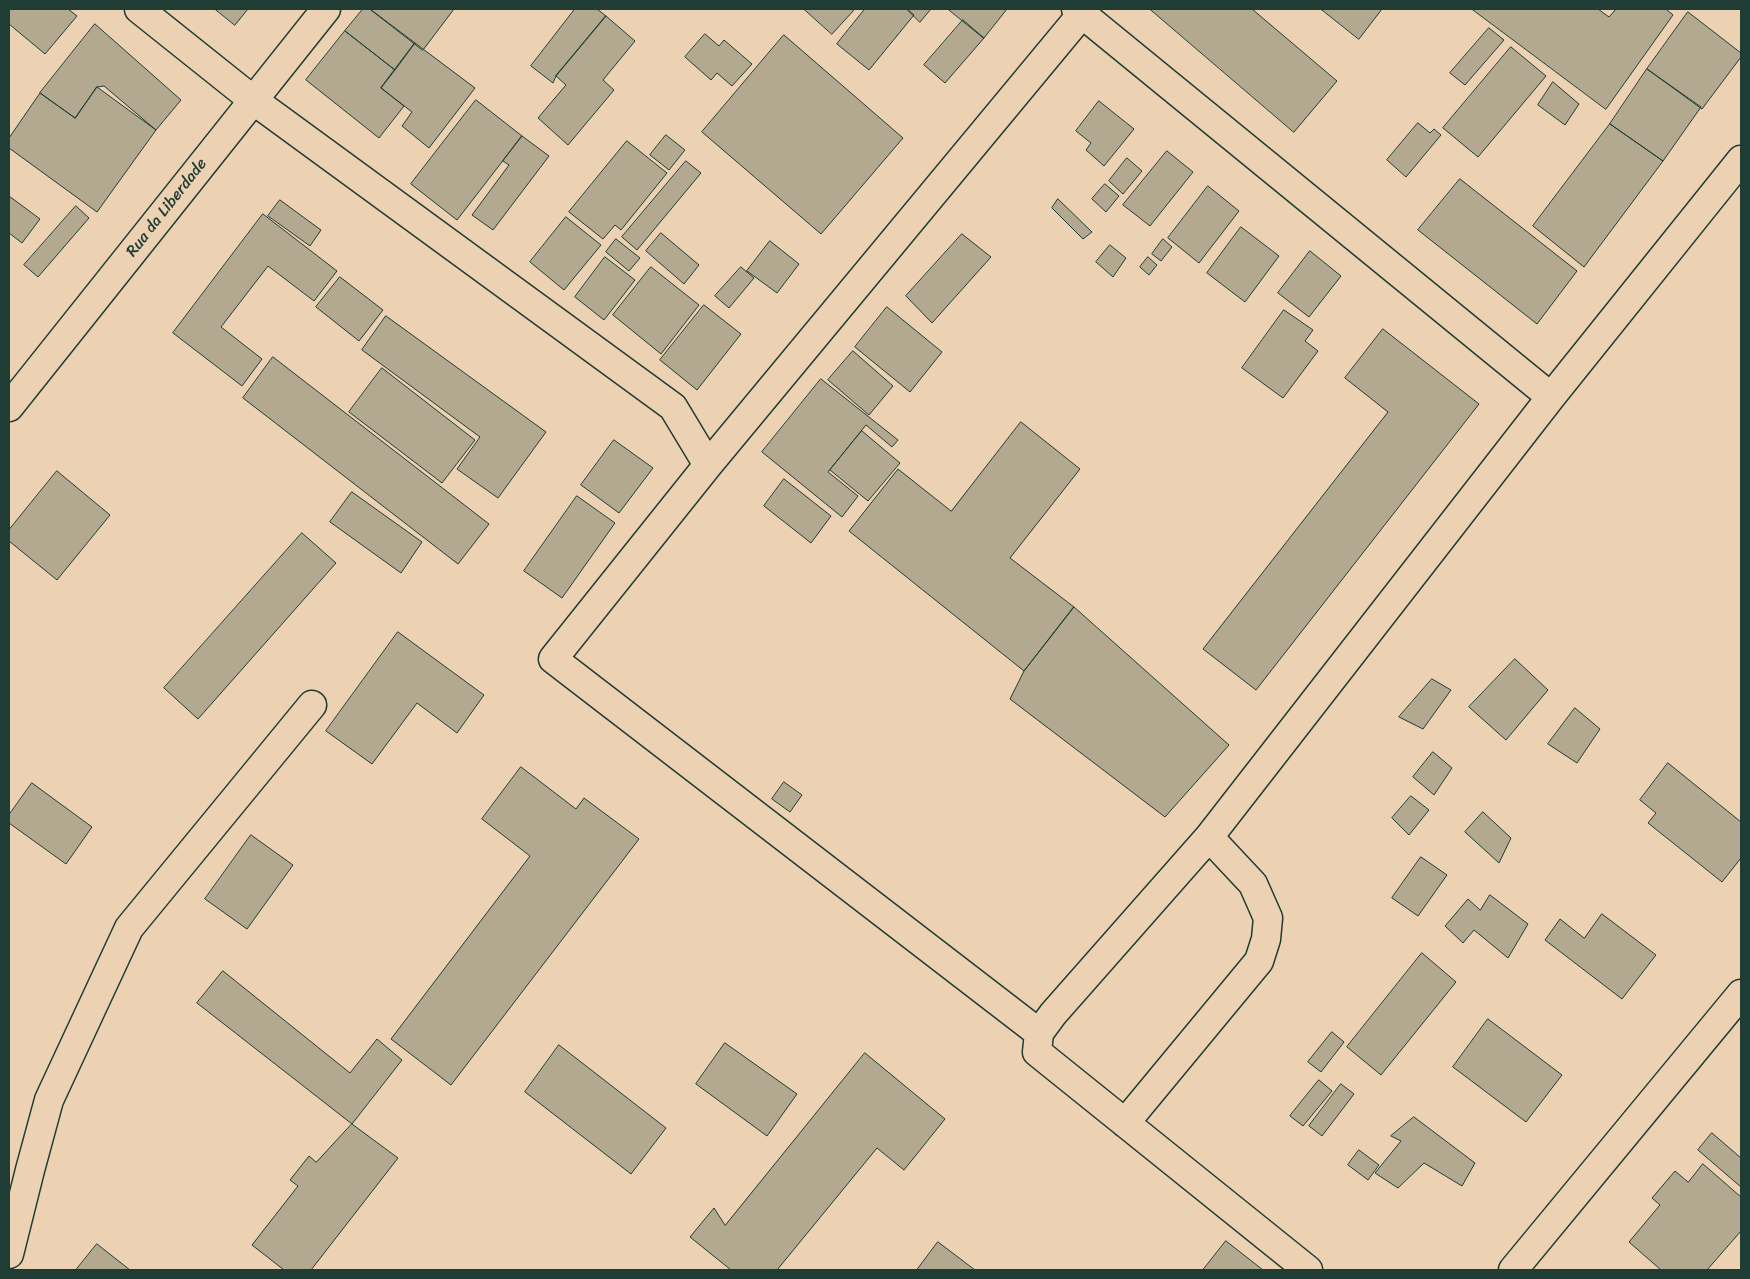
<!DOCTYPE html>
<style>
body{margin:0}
#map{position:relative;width:1750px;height:1279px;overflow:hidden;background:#ecd2b3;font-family:Sriracha,sans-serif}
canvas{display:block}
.frame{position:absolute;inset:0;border:10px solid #1f3d34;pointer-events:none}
</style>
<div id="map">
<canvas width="1750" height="1279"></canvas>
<div class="frame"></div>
</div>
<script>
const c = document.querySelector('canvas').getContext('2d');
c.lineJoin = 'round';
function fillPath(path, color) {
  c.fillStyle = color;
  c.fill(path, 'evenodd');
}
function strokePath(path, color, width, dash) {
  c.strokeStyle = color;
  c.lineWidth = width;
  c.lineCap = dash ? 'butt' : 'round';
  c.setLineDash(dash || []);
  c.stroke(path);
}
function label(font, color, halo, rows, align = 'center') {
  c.font = font + ' Sriracha,sans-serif';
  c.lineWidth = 5;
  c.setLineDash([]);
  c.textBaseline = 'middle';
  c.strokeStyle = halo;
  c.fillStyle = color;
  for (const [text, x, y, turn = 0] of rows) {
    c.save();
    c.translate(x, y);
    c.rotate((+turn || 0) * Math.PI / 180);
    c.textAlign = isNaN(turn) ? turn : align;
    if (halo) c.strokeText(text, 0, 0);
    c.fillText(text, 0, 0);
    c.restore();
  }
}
const building = new Path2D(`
 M9 9H68L77 16 45 54 9 24Z
 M215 9H248L235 25Z
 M363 9H370L415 43 395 70 345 31Z
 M370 9H454L423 50Z
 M575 9H597L606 16 556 76 553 83 531 66Z
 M804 9H855L832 34Z
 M865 9H907L914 15 869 70 837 44Z
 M907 9H931L920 22Z
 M948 9H1007L984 38Z
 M1150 9H1252L1337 81 1294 132Z
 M1321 9H1382L1359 39Z
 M1472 9H1598L1609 17 1616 9H1666L1673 15 1606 109Z
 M1688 12 1741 53V57L1702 109 1647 69Z
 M606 16 635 41 603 80 614 90 568 145 538 118 566 85 556 76Z
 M963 20 984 38 945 83 924 65Z
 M95 24 181 100 156 130 104 86 97 87 75 118 40 93Z
 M1489 28 1504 40 1465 85 1450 73Z
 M345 31 395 70 381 88 404 106 379 138 306 80Z
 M705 34 719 46 724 40 752 64 732 86 717 73 711 80 685 57Z
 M784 35 903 138 821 234 702 132Z
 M415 43 475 88 429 148 402 126 412 112 381 88Z
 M1511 47 1546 76 1478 157 1443 128Z
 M1647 69 1701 107 1663 161 1610 124Z
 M1553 82 1579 104 1565 125 1538 105Z
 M97 87 156 130 97 212 9 148V138L40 93 75 118Z
 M476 100 522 136 457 220 411 184Z
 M1099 101 1134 129 1104 166 1086 150 1091 143 1076 131Z
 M1418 123 1430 133 1434 129 1441 135 1406 177 1387 160Z
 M1610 124 1663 161 1584 267 1533 226Z
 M666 135 685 150 669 170 650 155Z
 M522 136 549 156 493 230 472 215 509 165 503 161Z
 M627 141 667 173 621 230 615 225 603 239 569 212Z
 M1167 151 1193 172 1150 226 1123 205Z
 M1127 158 1142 171 1123 194 1109 181Z
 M686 161 701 173 637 250 622 237Z
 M1460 179 1577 271 1537 324 1418 230Z
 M1105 184 1119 196 1106 212 1092 199Z
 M1208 186 1239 211 1199 263 1168 238Z
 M9 196 40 219 22 243 9 233Z
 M1058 199 1092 232 1083 239 1052 208Z
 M280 200 321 230 310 246 268 216Z
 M76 206 89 218 38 277 24 265Z
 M263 214 337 271 314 301 268 266 221 327 262 359 242 386 173 333Z
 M566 217 601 245 564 290 530 262Z
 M1241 227 1279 256 1245 302 1207 273Z
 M661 233 699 265 684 284 646 251Z
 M962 234 991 257 932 323 906 296Z
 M616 239 640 258 629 271 606 252Z
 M1163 239 1172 247 1161 261 1152 254Z
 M770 241 799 264 777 293 747 271Z
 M1110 245 1126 258 1113 277 1096 262Z
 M1310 251 1341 276 1309 317 1278 293Z
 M605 257 635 280 604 320 575 297Z
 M1148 257 1157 265 1149 275 1140 267Z
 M651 267 699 305 661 354 613 315Z
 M741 267 754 278 729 308 715 296Z
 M340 277 383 310 359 341 316 307Z
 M704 305 741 334 697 390 660 360Z
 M887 307 942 352 910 392 855 347Z
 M1284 310 1313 330 1305 341 1318 351 1283 398 1242 368Z
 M386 316 546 432 498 498 457 469 480 437 362 350Z
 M1383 329 1479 404 1256 690 1203 649 1388 412 1345 378Z
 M853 351 893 386 869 415 828 380Z
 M273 357 489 524 458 564 243 398Z
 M382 368 475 440 442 483 349 412Z
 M821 379 898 440 892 447 866 425 828 472 858 496 842 517 762 452Z
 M1021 422 1080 469 1010 558 1074 607 1024 671 849 531 898 469 951 511Z
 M862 431 900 463 868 501 830 470Z
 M614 440 653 468 619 513 581 485Z
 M57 471 110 515 57 580 9 541V530Z
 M784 479 831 516 811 543 764 506Z
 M352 492 422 542 401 573 330 522Z
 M577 496 615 523 562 598 524 571Z
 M302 533 336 563 198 719 164 688Z
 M1074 607 1229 745 1165 817 1010 699 1024 671Z
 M398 632 484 695 457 733 417 703 372 764 326 731Z
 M1515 659 1548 690 1506 740 1469 707Z
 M1432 679 1451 690 1423 729 1399 717Z
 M1575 708 1600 729 1577 763 1548 744Z
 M1433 752 1452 768 1434 795 1413 777Z
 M1668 763 1741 822V858L1722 882 1648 823 1656 813 1640 800Z
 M521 767 576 809 584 798 639 839 451 1085 391 1039 530 856 482 819Z
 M784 782 802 795 790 812 772 799Z
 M32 783 92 827 66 864 9 823V815Z
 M1411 796 1429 810 1409 835 1392 818Z
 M1483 812 1511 838 1499 863 1465 832Z
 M251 835 293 865 247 929 205 899Z
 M1421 857 1447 875 1418 916 1392 898Z
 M1490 895 1528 924 1508 958 1474 930 1463 943 1445 926 1468 899 1480 910Z
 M1602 914 1656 955 1622 999 1545 940 1560 919 1584 938Z
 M1422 953 1456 982 1381 1075 1347 1047Z
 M223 971 350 1073 377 1039 402 1060 352 1124 197 1003Z
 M1488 1019 1562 1075 1526 1122 1453 1067Z
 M1332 1032 1344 1042 1321 1072 1308 1062Z
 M725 1043 797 1094 767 1136 696 1084Z
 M559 1045 666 1128 631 1174 525 1092Z
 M865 1053 945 1119 904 1170 877 1148 777 1270H731L690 1237 714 1208 725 1225Z
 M1319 1080 1332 1091 1303 1126 1290 1116Z
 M1341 1084 1354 1094 1322 1136 1309 1126Z
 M1414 1117 1475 1163 1462 1186 1424 1163 1398 1188 1375 1173 1401 1141 1391 1136Z
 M352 1124 398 1158 311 1270H284L252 1245 298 1186 290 1180 309 1156 316 1162Z
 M1712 1133 1741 1158V1187L1698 1150Z
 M1359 1150 1379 1165 1368 1180 1348 1165Z
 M1703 1164 1741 1197V1231L1707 1270H1661L1629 1242 1660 1205 1652 1198 1675 1171 1688 1182Z
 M1226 1241 1263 1270H1203Z
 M938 1242 975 1270H917Z
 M97 1244 130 1270H76Z`);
fillPath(building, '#b3a890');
strokePath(building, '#1f3d34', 1);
const minor = new Path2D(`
 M139 9 253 100 673 407 708 465
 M1076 9 1551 397
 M9 407 326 9
 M1039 1033 553 659 708 465 1086 9
 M1125 1123 1259 961 1266 939 1268 918 1253 884 1209 837
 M9 1254 30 1170 49 1100 129 928 312 705
 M1308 1270 1037 1052 1039 1033 1053 1014 1209 837 1551 397 1741 160
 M1513 1270 1741 994`);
strokePath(minor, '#1f3d34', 31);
strokePath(minor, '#ecd2b3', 28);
label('16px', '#1f3d34', '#ecd2b3', [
 ["Rua da Liberdade",167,208,-52]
]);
</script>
